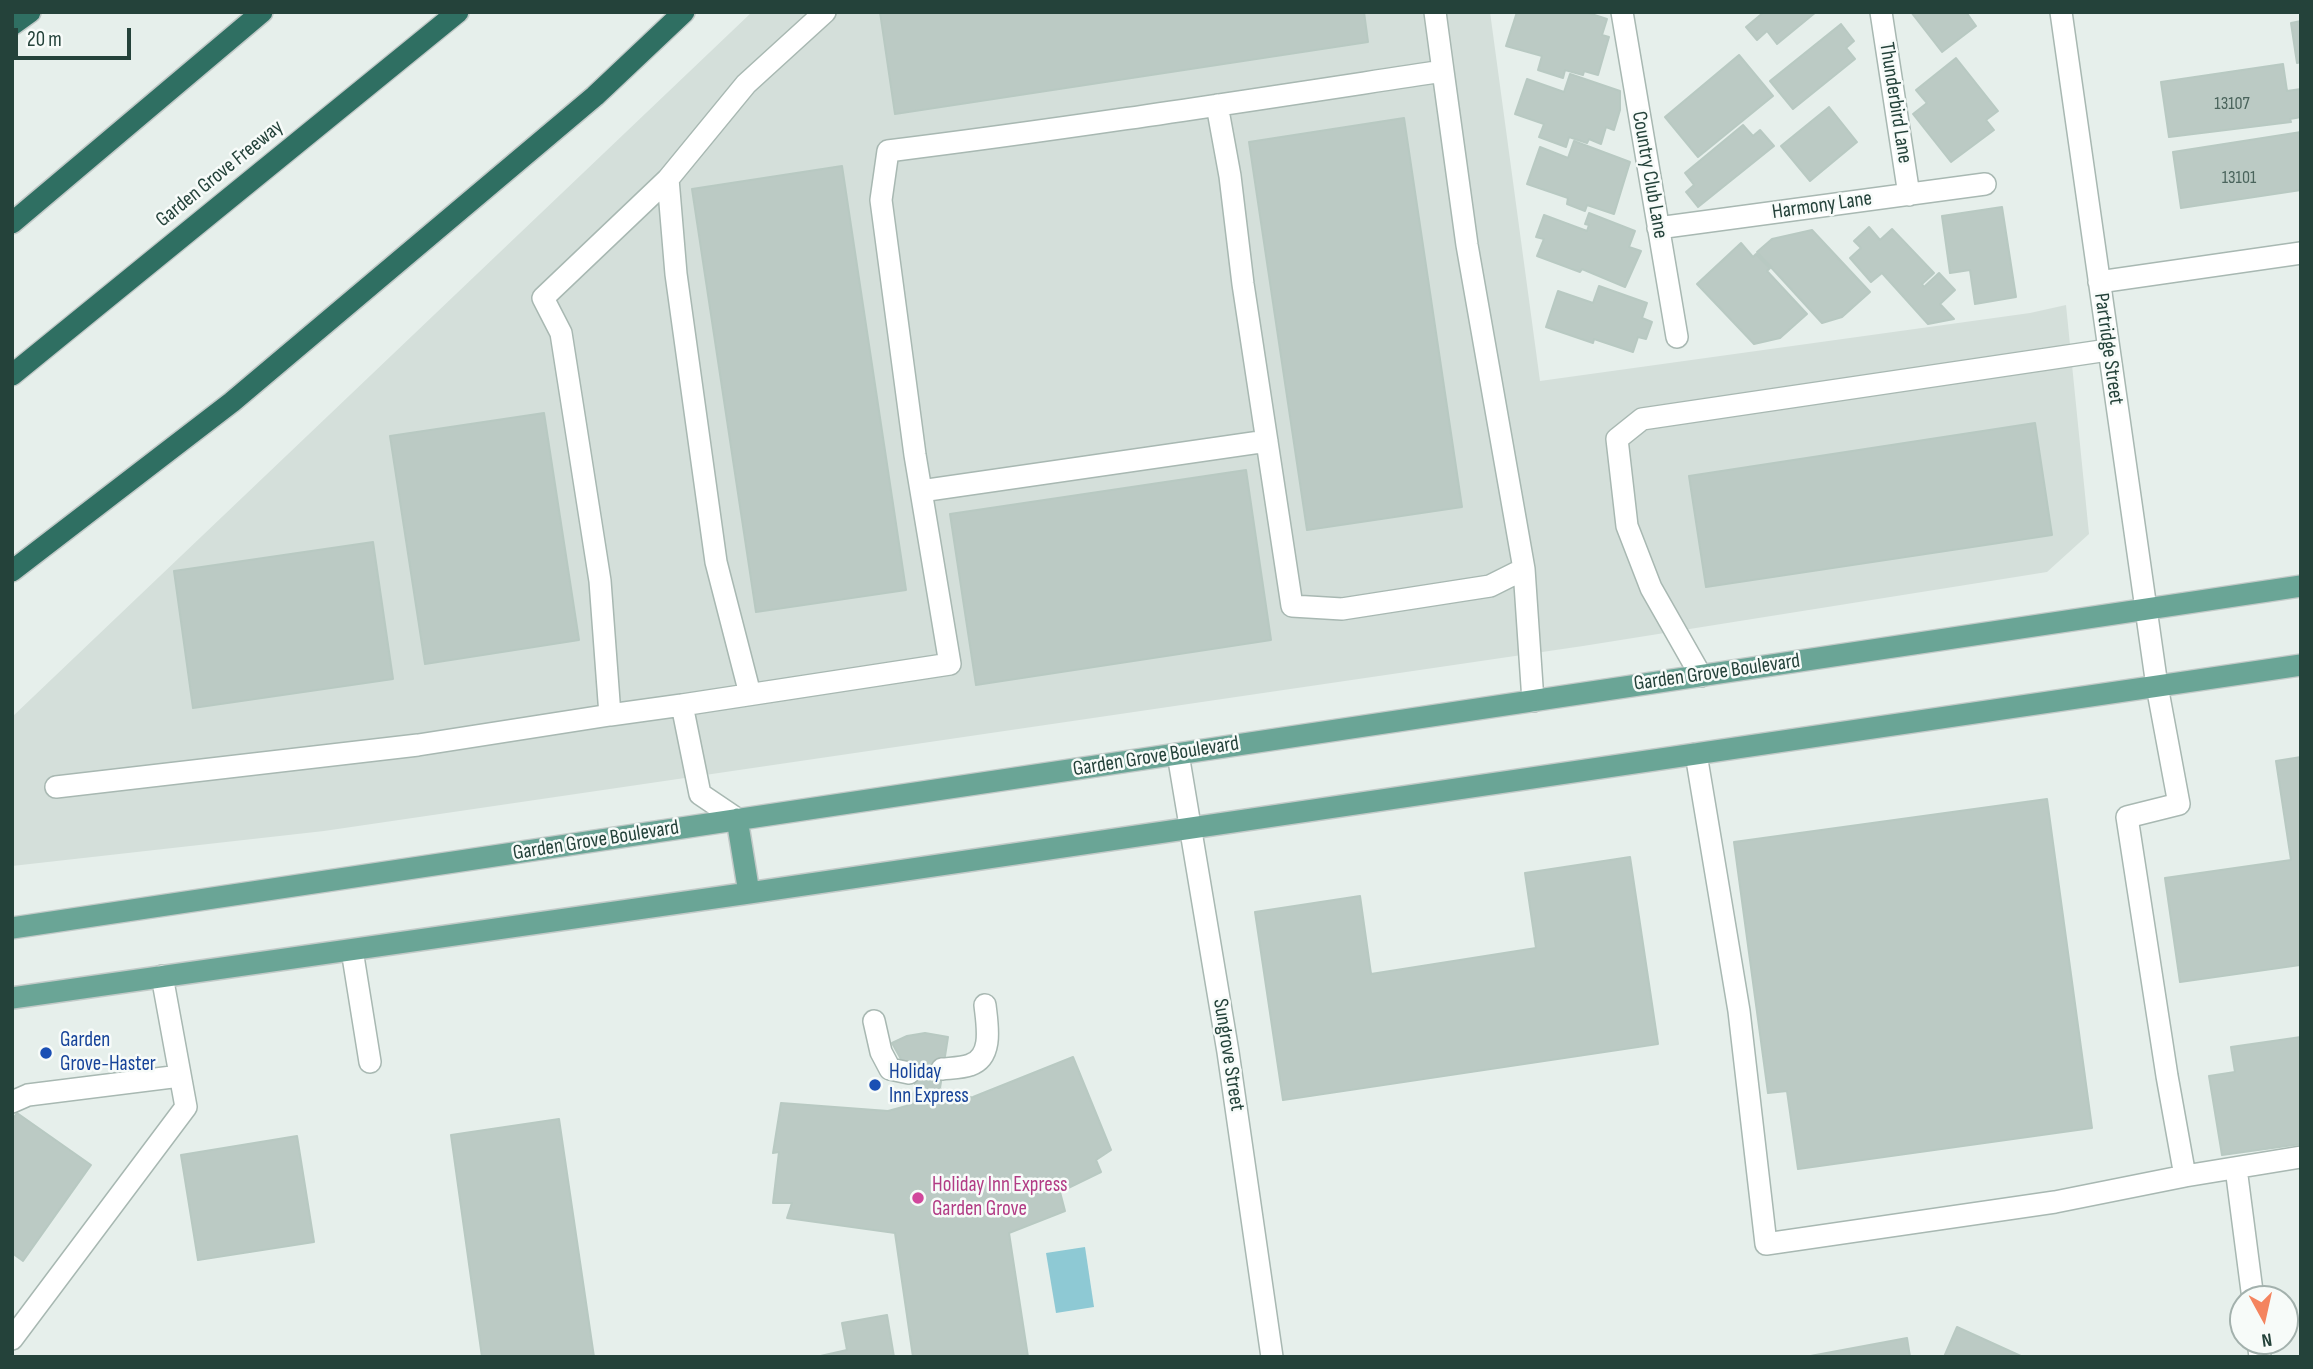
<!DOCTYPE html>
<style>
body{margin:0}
#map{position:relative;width:2313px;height:1369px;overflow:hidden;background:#e6efeb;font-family:"Sofia Sans Condensed",sans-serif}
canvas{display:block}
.frame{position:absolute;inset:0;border:14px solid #24423a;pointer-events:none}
.north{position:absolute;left:2229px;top:1285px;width:70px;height:70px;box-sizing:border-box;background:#f7fbf9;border:2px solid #a3b1ad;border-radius:50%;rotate:172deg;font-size:19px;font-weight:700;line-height:28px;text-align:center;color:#24423a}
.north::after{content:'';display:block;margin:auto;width:24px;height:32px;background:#f4845f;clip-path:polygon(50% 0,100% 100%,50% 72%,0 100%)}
.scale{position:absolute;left:14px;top:28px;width:117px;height:32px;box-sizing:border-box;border:4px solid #24423a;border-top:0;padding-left:9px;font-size:21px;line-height:24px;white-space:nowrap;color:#24423a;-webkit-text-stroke:5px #f7fbf9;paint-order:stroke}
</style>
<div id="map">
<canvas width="2313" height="1369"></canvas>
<div class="frame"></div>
<div class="north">N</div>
<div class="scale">20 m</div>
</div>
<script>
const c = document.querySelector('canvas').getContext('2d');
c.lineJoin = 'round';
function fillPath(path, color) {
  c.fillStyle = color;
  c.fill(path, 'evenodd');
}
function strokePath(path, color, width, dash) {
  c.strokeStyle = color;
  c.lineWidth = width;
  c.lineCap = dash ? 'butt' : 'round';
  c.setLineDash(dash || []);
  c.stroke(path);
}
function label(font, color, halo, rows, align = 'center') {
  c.font = font + ' "Sofia Sans Condensed",sans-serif';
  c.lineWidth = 5;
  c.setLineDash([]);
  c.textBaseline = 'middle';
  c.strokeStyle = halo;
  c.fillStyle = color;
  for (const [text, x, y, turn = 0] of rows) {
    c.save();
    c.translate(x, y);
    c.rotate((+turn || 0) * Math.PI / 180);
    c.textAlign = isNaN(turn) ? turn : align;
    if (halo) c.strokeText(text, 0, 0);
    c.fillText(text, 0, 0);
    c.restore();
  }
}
fillPath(new Path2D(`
 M752 12H1490L1540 381 2030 313 2066 305 2089 534 2047 572 1583 646 324 831 12 866V717Z`), '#d4dfda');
fillPath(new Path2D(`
 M1085 1247 1094 1307 1056 1313 1046 1253Z`), '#8ec9d4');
const building = new Path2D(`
 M880 12H1364L1368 42 895 114Z
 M1517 12H1585L1607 19 1602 35 1609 37 1598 75 1584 71 1583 75 1565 70 1563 78 1538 70 1542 56 1506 46Z
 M1764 12H1816L1777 44 1767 31 1757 40 1746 27Z
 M1911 12H1966L1976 26 1942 52Z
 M2301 21V62L2297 63 2291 23Z
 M1841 24 1854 41 1846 48 1855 59 1793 109 1770 81Z
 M1739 55 1773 96 1698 157 1665 117Z
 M1956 58 1998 111 1986 120 1994 130 1951 162 1913 114 1927 103 1916 90Z
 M2283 64 2287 91 2301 89V117L2290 119 2291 122 2169 137 2161 82Z
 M1570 74 1620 91V110L1614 130 1606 127 1601 144 1589 139 1587 143 1569 137 1566 147 1539 137 1544 124 1515 114 1527 79 1564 92Z
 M1829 107 1857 142 1810 181 1781 146Z
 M1404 118 1462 507 1307 530 1249 142Z
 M1743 125 1753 136 1760 130 1774 146 1698 207 1686 192 1694 185 1685 173Z
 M2301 132V190L2181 208 2173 152Z
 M1574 141 1630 162 1614 214 1587 205 1585 211 1567 204 1568 198 1527 184 1540 147 1568 158Z
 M842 166 906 590 756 612 692 189Z
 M2002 207 2016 297 1975 304 1970 270 1950 273 1942 216Z
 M1589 213 1635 231 1629 247 1641 251 1625 287 1582 269 1580 272 1537 256 1544 239 1536 237 1544 215 1587 231 1589 225 1585 224Z
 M1869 227 1880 240 1892 229 1934 273 1922 284 1924 287 1939 273 1955 290 1940 304 1954 319 1928 324 1882 273 1871 282 1850 258 1861 248 1854 241Z
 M1812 230 1870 292 1842 317 1822 323 1757 252 1772 239Z
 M1741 243 1753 257 1756 254 1770 268 1767 271 1807 314 1780 338 1754 344 1697 284Z
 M1599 286 1647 303 1642 318 1652 322 1646 339 1638 337 1633 352 1594 339 1593 343 1546 327 1558 291 1593 303Z
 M544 413 579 640 425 664 390 436Z
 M2035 423 2052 535 1706 587 1689 476Z
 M1246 470 1271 640 976 685 950 514Z
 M373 542 393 679 193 708 174 571Z
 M2301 757V968L2300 965 2180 982 2165 878 2291 860 2276 761Z
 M2047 799 2092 1128 1798 1169 1787 1091 1768 1093 1734 842Z
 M1630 857 1658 1044 1283 1100 1255 912 1360 896 1371 974 1536 948 1525 873Z
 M925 1033 948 1037 940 1088 950 1100 973 1097 1073 1057 1111 1150 1096 1160 1101 1172 1060 1192 1065 1211 1009 1233 1028 1357H913L895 1233 787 1218 792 1203H773L779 1152 773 1153 781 1103 888 1111 910 1105 912 1095 917 1088 892 1043 907 1036Z
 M2301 1037V1144L2222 1155 2209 1076 2235 1072 2231 1047Z
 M17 1113 91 1165 23 1261 12 1253V1120Z
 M559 1119 594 1357H482L451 1135Z
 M297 1136 314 1242 198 1260 181 1155Z
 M887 1315 894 1357H816L847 1350 842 1323Z
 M1957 1327 2023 1357H1944Z
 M1907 1338 1910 1357H1805Z`);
fillPath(building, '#bbcac4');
strokePath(building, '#b8c9c2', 2);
const lane = new Path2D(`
 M1435 12 1443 71
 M668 179 543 298 561 333 600 581 610 715 682 705
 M921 491 1267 441
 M1524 569 1533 701
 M1701 676 1651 588 1627 526 1617 439 1642 419 2108 350
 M2157 686 2179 804 2127 817 2167 1076 2185 1176 2301 1157
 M750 694 716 562 676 274 668 179 746 84 825 12
 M1696 754 1739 1011 1766 1244 2055 1202 2185 1176
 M56 787 418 745 610 715
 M737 819 700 794 682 705 950 664 915 455 881 200 888 151C1073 128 1258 99 1443 71L1467 245 1524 569 1490 586 1342 609 1292 606 1243 284 1230 176 1217 105
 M352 950 370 1062
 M874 1021 881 1052 890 1069 909 1073
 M942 1069C951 1068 962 1068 970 1065 994 1057 987 1024 985 1005
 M12 1102 28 1095 180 1076
 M2236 1168 2253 1299
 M12 1339 186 1107 162 976
 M2258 1341 2260 1357`);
const street = new Path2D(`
 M1622 12 1677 337
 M1881 12 1909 195
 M2061 12 2157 686
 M1658 228 1985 184
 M2099 282 2301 253
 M1178 754 1228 1052 1272 1357`);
const primary = new Path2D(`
 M737 819 749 893
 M12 928 2301 586
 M12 998 749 893 2301 665`);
const highway = new Path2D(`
 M12 25 30 12
 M12 223 262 12
 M12 375 458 12
 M12 571 232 402 595 96 684 12`);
strokePath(lane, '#a8b8b2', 24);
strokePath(street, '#a8b8b2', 24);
strokePath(primary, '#c2cac8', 24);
strokePath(highway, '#c2cac8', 24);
strokePath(lane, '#fff', 21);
strokePath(street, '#fff', 21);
strokePath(primary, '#6aa596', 21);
strokePath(highway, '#2f6f62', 21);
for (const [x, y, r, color] of [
 [46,1053,7,"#1a4fb4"],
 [875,1085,7,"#1a4fb4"],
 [918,1198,7,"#d1479c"]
]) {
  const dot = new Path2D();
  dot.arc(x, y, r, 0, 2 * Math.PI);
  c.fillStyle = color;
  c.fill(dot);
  strokePath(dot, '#f7fbf9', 2.5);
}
label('18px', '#4a645c', null, [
 ["13107",2232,104],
 ["13101",2239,178]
]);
label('21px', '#24423a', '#f7fbf9', [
 ["Thunderbird Lane",1895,103,81],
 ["Garden Grove Freeway",220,174,-39],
 ["Country Club Lane",1649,175,80],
 ["Harmony Lane",1822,206,-8],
 ["Partridge Street",2108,349,82],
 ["Garden Grove Boulevard",1717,673,-8],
 ["Garden Grove Boulevard",1156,757,-9],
 ["Garden Grove Boulevard",596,841,-9],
 ["Sungrove Street",1228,1055,81]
]);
label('21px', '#164399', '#f7fbf9', [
 ["Garden",60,1041],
 ["Grove-Haster",60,1065],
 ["Holiday",889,1073],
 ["Inn Express",889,1097]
], 'left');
label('21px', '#b23c85', '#f7fbf9', [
 ["Holiday Inn Express",932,1186],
 ["Garden Grove",932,1210]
], 'left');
</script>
